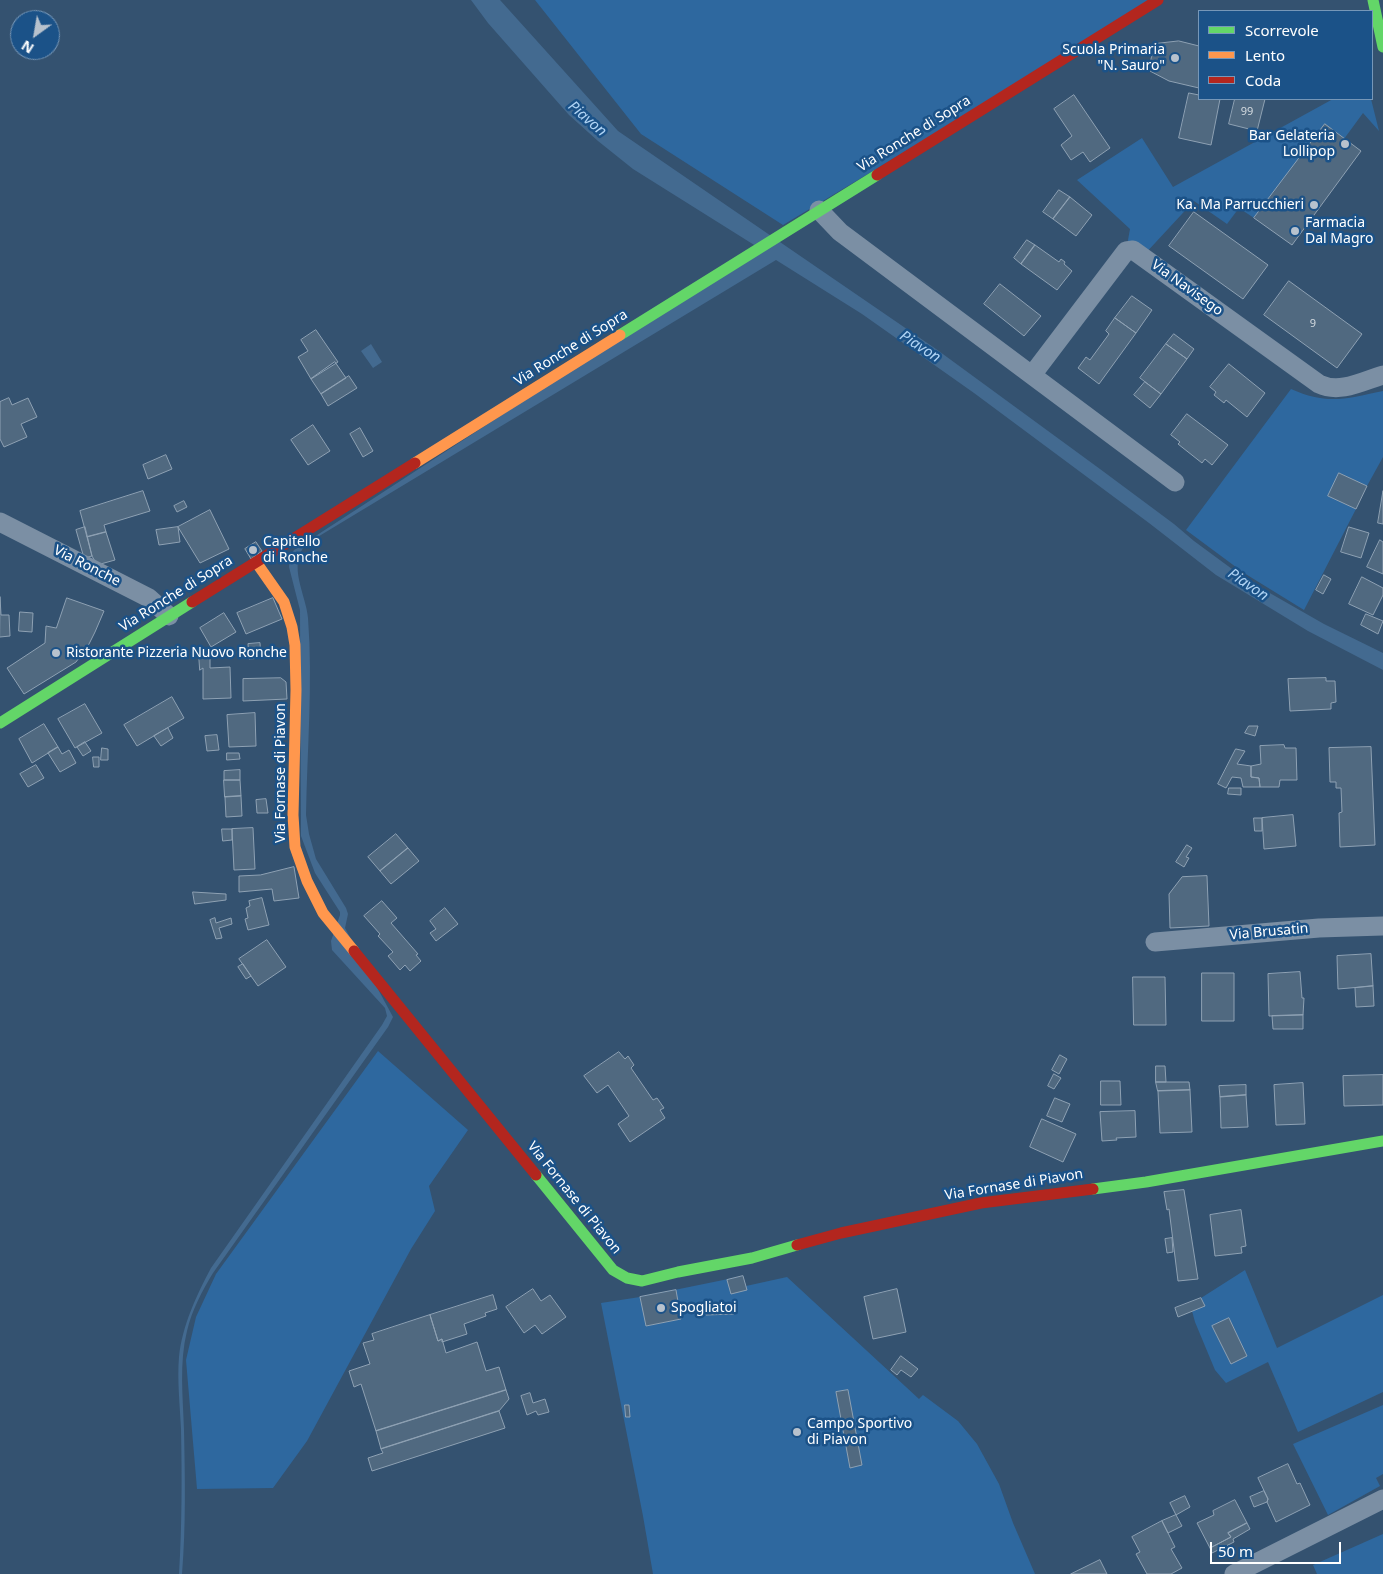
<!DOCTYPE html>
<style>
body{margin:0}
#map{position:relative;width:1383px;height:1574px;overflow:hidden;background:#345270;font-family:"Noto Sans",sans-serif}
canvas{display:block}
.legend{position:absolute;left:1198px;top:10px;width:175px;height:90px;box-sizing:border-box;background:#1b5288;border:1px solid #7697b8;margin:0;padding:6px 9px;list-style:none;font-size:15px;color:#fff}
.legend li{display:flex;align-items:center;gap:10px;height:25px}
.legend b{width:25px;border:1px solid #7697b8}
.north{position:absolute;left:10px;top:10px;width:50px;height:50px;box-sizing:border-box;background:#1b5288;border:1px solid #7697b8;border-radius:50%;rotate:212deg;font-size:14px;font-weight:700;line-height:20px;text-align:center;color:#fff}
.north::after{content:'';display:block;margin:auto;width:18px;height:22px;background:#b8c2cd;clip-path:polygon(50% 0,100% 100%,50% 72%,0 100%)}
.scale{position:absolute;left:1210px;top:1542px;width:131px;height:22px;box-sizing:border-box;border:2px solid #fff;border-top:0;padding-left:6px;font-size:15px;line-height:18px;white-space:nowrap;color:#fff;-webkit-text-stroke:4px #1b5288;paint-order:stroke}
</style>
<div id="map">
<canvas width="1383" height="1574"></canvas>
<ul class="legend">
<li><b style="height:6px;background:#63d668"></b>Scorrevole</li>
<li><b style="height:6px;background:#ff974d"></b>Lento</li>
<li><b style="height:6px;background:#b3261e"></b>Coda</li>
</ul>
<div class="north">N</div>
<div class="scale">50 m</div>
</div>
<script>
const c = document.querySelector('canvas').getContext('2d');
c.lineJoin = 'round';
function fillPath(path, color) {
  c.fillStyle = color;
  c.fill(path, 'evenodd');
}
function strokePath(path, color, width, dash) {
  c.strokeStyle = color;
  c.lineWidth = width;
  c.lineCap = dash ? 'butt' : 'round';
  c.setLineDash(dash || []);
  c.stroke(path);
}
function label(font, color, halo, rows, align = 'center') {
  c.font = font + ' "Noto Sans",sans-serif';
  c.lineWidth = 5;
  c.setLineDash([]);
  c.textBaseline = 'middle';
  c.strokeStyle = halo;
  c.fillStyle = color;
  for (const [text, x, y, turn = 0] of rows) {
    c.save();
    c.translate(x, y);
    c.rotate((+turn || 0) * Math.PI / 180);
    c.textAlign = isNaN(turn) ? turn : align;
    if (halo) c.strokeText(text, 0, 0);
    c.fillText(text, 0, 0);
    c.restore();
  }
}
fillPath(new Path2D(`
 M535 0H1157L783 225 641 134Z
 M1333 99H1371L1379 131 1363 113 1344 139 1325 124 1254 218 1239 208 1227 224 1194 201 1143 256 1126 251 1130 229 1077 180 1142 138 1173 187Z
 M1291 389C1327 405 1345 399 1383 391V457L1367 486 1339 473 1329 496 1356 509 1304 610 1244 573 1186 530Z
 M378 1051 468 1130 429 1186 435 1211 411 1249 307 1441 273 1488 197 1489 186 1360 196 1317 216 1274Z
 M1245 1270 1277 1348 1383 1295V1392L1298 1432 1268 1362 1226 1383 1215 1370 1195 1322 1192 1311 1204 1306 1201 1298Z
 M743 1276 746 1286 787 1277 919 1399 923 1395 958 1421 977 1444 999 1484 1013 1523 1035 1574H653L643 1516 601 1303 640 1297Z
 M1383 1405V1474L1376 1478 1380 1486 1328 1515 1293 1444Z
 M1383 1534V1574H1317L1313 1565Z`), '#2e689f');
fillPath(new Path2D(`
 M471 0H500L618 131 936 349 1100 469 1174 524 1194 541 1247 580 1324 624 1383 653V670L1308 631 1216 575 1149 523 974 393 862 314 776 260 306 544C287 566 306 594 308 618 313 683 307 750 306 815L309 834 316 859 346 908 348 914 345 928 393 1017 388 1027 213 1273C202 1291 192 1310 187 1331 179 1363 183 1397 184 1430 185 1478 186 1526 182 1574H179C182 1526 182 1477 181 1429 180 1406 177 1379 179 1357 182 1326 197 1294 211 1268L382 1025 387 1016 385 1008 332 950 331 941 340 915V912L315 873 301 836 300 610 289 567 290 556 294 550 759 248 633 169 598 141 569 115 488 23Z
 M371 344 382 362 373 368 361 351Z`), '#436a90');
const building = new Path2D(`
 M1179 41 1199 46V88L1169 81 1148 70 1155 44Z
 M1189 93 1199 95V99H1220L1211 145 1179 138Z
 M1074 95 1110 148 1090 162 1083 152 1071 160 1061 145 1072 136 1054 109Z
 M1235 99H1265L1257 131 1229 124Z
 M1325 124 1361 151 1292 245 1254 218Z
 M1059 190 1070 197 1053 219 1043 212Z
 M1070 197 1092 215 1076 236 1053 219Z
 M1194 212 1268 265 1243 299 1169 246Z
 M1027 240 1035 245 1021 264 1014 258Z
 M1035 245 1059 262 1061 259 1065 262 1064 264 1072 271 1057 290 1021 264Z
 M1289 281 1362 334 1337 368 1264 315Z
 M1000 284 1041 316 1024 336 984 304Z
 M1132 296 1152 310 1136 333 1115 318Z
 M1115 318 1136 333 1099 384 1078 368 1086 357 1090 360 1109 334 1106 331Z
 M316 330 338 362 311 379 298 357 308 351 301 340Z
 M1174 334 1194 349 1187 359 1166 344Z
 M1166 344 1187 359 1161 394 1140 378Z
 M335 362 346 378 321 394 311 379Z
 M1229 364 1265 393 1247 417 1226 400 1224 403 1214 395 1216 392 1210 387Z
 M349 376 357 388 328 406 321 394Z
 M1145 382 1161 394 1150 408 1134 395Z
 M9 398 12 405 28 398 37 417 21 424 27 437 4 447 0 439V402Z
 M1187 414 1228 445 1212 465 1205 459 1202 463 1178 444 1180 442 1171 435Z
 M313 425 330 451 308 465 291 440Z
 M360 428 373 451 363 457 350 434Z
 M166 455 172 469 148 479 143 465Z
 M1339 473 1367 486 1356 509 1328 496Z
 M143 491 150 511 104 525 106 532 87 537 80 511Z
 M1383 491V524L1378 523Z
 M184 501 187 507 177 512 174 506Z
 M210 510 229 549 200 563 178 527Z
 M85 527 92 556 84 558 76 530Z
 M178 527 180 542 159 545 156 530Z
 M1349 527 1369 533 1361 558 1341 552Z
 M106 532 115 560 97 565 92 556 87 537Z
 M1380 540 1383 542V574L1367 567Z
 M256 542 262 551 251 559 245 549Z
 M1324 575 1331 579 1323 594 1316 590Z
 M1362 577 1383 588V595L1373 615 1349 604Z
 M0 597 1 615H9L10 636 0 637Z
 M67 598 104 611 95 632 89 644 76 662 24 694 7 668 45 643 46 626 56 628Z
 M273 598 282 619 246 634 237 613Z
 M20 612 33 613 32 632 19 631Z
 M224 613 236 632 211 647 200 628Z
 M1366 614 1383 621 1378 634 1361 625Z
 M260 643 261 658 249 659 248 644Z
 M199 654H210V668L230 667 231 698 203 699V668L200 670Z
 M281 678 286 682 287 699 243 701V679Z
 M1326 678V681H1335L1336 702 1331 703V709L1290 711 1288 679Z
 M172 697 184 718 137 746 124 725Z
 M85 704 102 733 75 748 58 719Z
 M255 713 256 746 229 747 227 715Z
 M44 724 58 747 32 763 19 739Z
 M1249 726H1258L1255 736 1245 733Z
 M168 728 173 738 161 746 154 736Z
 M217 735 219 750 207 751 205 736Z
 M85 742 91 751 83 756 77 747Z
 M1284 745 1285 748H1296L1297 780H1280L1279 787H1260L1259 778 1251 777V766L1261 764 1260 746Z
 M58 747 62 754 69 750 76 763 60 772 48 753Z
 M1371 747 1375 845 1340 847 1339 813 1342 812 1341 788H1336V782H1330L1329 748Z
 M102 748 108 749V760H101Z
 M1236 749 1245 751 1237 764 1251 766V777L1259 778 1260 787H1243L1241 778 1232 777 1226 788 1218 784Z
 M227 753H239L240 759 227 760Z
 M93 757H99V767H94Z
 M36 765 44 778 28 787 20 774Z
 M240 770V780H224V771Z
 M224 780H240L241 796 225 797Z
 M1229 788H1241V795L1228 794Z
 M241 796 242 816 226 817 225 797Z
 M266 799 268 813H257L256 800Z
 M1293 815 1296 846 1264 849 1262 818Z
 M1254 818H1262V831H1255Z
 M253 828 255 869 234 870 232 829Z
 M222 829H232V840L223 841Z
 M396 834 408 848 380 871 368 857Z
 M1187 845 1192 848 1186 857 1189 858 1184 867 1176 862Z
 M408 848 419 861 391 884 380 871Z
 M294 867 299 898 274 901 272 889 239 892V876L260 875Z
 M1207 876 1209 926 1170 928 1169 894 1182 877Z
 M193 892 226 894V900L195 904Z
 M262 898 269 925 248 930 245 919 248 918 246 908 250 906 249 901Z
 M382 901 397 918 391 923 418 954 416 955 421 961 410 971 405 965 400 970 388 956 393 952 378 936 380 934 364 916Z
 M445 908 458 924 436 941 430 933 436 929 430 921Z
 M215 918 216 923 231 918 232 924 219 928 222 938 216 939 210 920Z
 M267 940 286 967 258 986 239 959Z
 M1371 954 1373 986 1338 989 1337 956Z
 M243 964 251 976 246 979 238 967Z
 M1300 972 1302 998H1304L1303 1015 1269 1016 1268 974Z
 M1202 973H1234V1021H1202Z
 M1133 977H1165L1166 1025H1134Z
 M1373 986 1374 1006 1356 1007 1355 988Z
 M1303 1015V1029H1273L1272 1016Z
 M619 1052 625 1059 628 1056 634 1065 631 1068 653 1100 657 1098 664 1108 660 1110 665 1118 630 1142 618 1124 629 1116 608 1085 597 1093 584 1076Z
 M1060 1055 1067 1059 1059 1074 1052 1070Z
 M1156 1066H1165L1166 1082H1156Z
 M1054 1074 1061 1078 1054 1089 1048 1086Z
 M1383 1075V1105L1344 1106 1343 1076Z
 M1101 1081H1120L1121 1105H1101Z
 M1156 1082H1189L1190 1090 1158 1091Z
 M1303 1083 1305 1124 1276 1125 1274 1085Z
 M1246 1085V1095L1220 1097 1219 1086Z
 M1190 1090 1192 1132 1160 1133 1158 1091Z
 M1246 1095 1248 1127 1221 1128 1220 1097Z
 M1055 1098 1070 1104 1062 1122 1047 1116Z
 M1135 1111 1136 1137 1116 1138 1117 1140 1102 1141 1100 1112Z
 M1042 1119 1076 1134 1063 1162 1030 1147Z
 M1184 1190 1198 1279 1178 1281 1169 1209 1167 1210 1164 1192Z
 M1241 1210 1246 1246 1241 1247 1242 1253 1215 1256 1210 1215Z
 M1172 1238 1173 1252 1167 1253 1165 1239Z
 M743 1276 747 1290 731 1294 727 1280Z
 M533 1289 541 1301 550 1295 566 1317 542 1334 535 1325 524 1333 506 1307Z
 M897 1289 906 1332 873 1339 864 1297Z
 M676 1290 681 1319 646 1326 640 1297Z
 M493 1295 497 1309 485 1313 486 1316 464 1324 467 1334 442 1342V1339L438 1341 430 1315Z
 M1201 1298 1205 1306 1178 1317 1175 1308Z
 M734 1303V1314L706 1315 705 1304Z
 M430 1315 438 1341 442 1339 446 1353 477 1342 486 1371 499 1367 506 1390 376 1431 361 1384 354 1387 349 1371 370 1364 363 1343 374 1340 372 1334Z
 M1229 1318 1247 1356 1231 1364 1212 1326Z
 M901 1356 918 1369 911 1377 901 1370 897 1375 891 1370Z
 M506 1390 509 1399 499 1411 381 1449 376 1431Z
 M848 1390 862 1465 850 1468 836 1392Z
 M530 1393 533 1403 545 1399 549 1412 538 1415 536 1411 527 1415 521 1396Z
 M625 1405H629L630 1417H626Z
 M499 1411 505 1428 372 1471 368 1458 383 1453 381 1449Z
 M1288 1464 1297 1484 1300 1483 1310 1505 1276 1522 1267 1502 1268 1499 1258 1478Z
 M1264 1491 1268 1499 1267 1502 1254 1507 1250 1497Z
 M1185 1496 1190 1507 1176 1515 1170 1503Z
 M1235 1500 1247 1523 1228 1533 1231 1537 1210 1548 1197 1523 1214 1515 1213 1511Z
 M1176 1515 1182 1526 1168 1533 1162 1521Z
 M1162 1521 1175 1547 1171 1549 1182 1568 1171 1574H1147L1136 1554 1140 1552 1132 1537Z
 M1247 1523 1250 1529 1233 1539 1234 1542 1212 1553 1210 1548 1231 1537 1228 1533Z
 M1100 1560 1107 1574H1071Z`);
fillPath(building, '#506980');
strokePath(building, '#8ea1b3', 1);
strokePath(new Path2D(`
 M819 210 840 232 1175 482
 M1032 375 1126 251 1133 250 1319 384C1340 394 1363 381 1383 375
 M0 522 149 598 169 616
 M1155 942 1319 928 1383 926
 M1234 1574 1383 1499`), '#7b8fa4', 19);
strokePath(new Path2D(`
 M1373 0 1383 47
 M620 335 877 175
 M0 723 192 602
 M536 1175 613 1270 627 1278 642 1281 678 1272 752 1258 797 1245
 M1093 1189 1146 1182 1383 1141`), '#63d668', 11);
strokePath(new Path2D(`
 M415 463 620 335
 M256 562 284 602 292 627 295 645 296 690 293 815 295 847 307 881 323 913 354 951`), '#ff974d', 11);
strokePath(new Path2D(`
 M877 175 1158 0
 M192 602 415 463
 M354 951 536 1175
 M797 1245 841 1233 981 1203 1093 1189`), '#b3261e', 11);
for (const [x, y, r, color] of [
 [1175,58,5,"#b8c2cd"],
 [1345,144,5,"#b8c2cd"],
 [1314,205,5,"#b8c2cd"],
 [1295,231,5,"#b8c2cd"],
 [253,550,5,"#b8c2cd"],
 [56,653,5,"#b8c2cd"],
 [661,1308,5,"#b8c2cd"],
 [797,1432,5,"#b8c2cd"]
]) {
  const dot = new Path2D();
  dot.arc(x, y, r, 0, 2 * Math.PI);
  c.fillStyle = color;
  c.fill(dot);
  strokePath(dot, '#1b5288', 2);
}
label('11px', '#d3dadf', null, [
 ["99",1247,112],
 ["9",1313,324]
]);
label('14px', '#fff', '#1b5288', [
 ["Scuola Primaria",1165,50,"right"],
 ["\"N. Sauro\"",1165,66,"right"],
 ["Bar Gelateria",1335,136,"right"],
 ["Lollipop",1335,152,"right"],
 ["Ka. Ma Parrucchieri",1304,205,"right"],
 ["Farmacia",1305,223],
 ["Dal Magro",1305,239],
 ["Capitello",263,542],
 ["di Ronche",263,558],
 ["Ristorante Pizzeria Nuovo Ronche",66,653],
 ["Spogliatoi",671,1308],
 ["Campo Sportivo",807,1424],
 ["di Piavon",807,1440]
], 'left');
label('14px', '#fff', '#1b5288', [
 ["Via Ronche di Sopra",914,134,-32],
 ["Via Navisego",1187,288,36],
 ["Via Ronche di Sopra",571,348,-32],
 ["Via Ronche",87,566,27],
 ["Via Ronche di Sopra",176,594,-32],
 ["Via Fornase di Piavon",281,773,-90],
 ["Via Brusatin",1269,932,-5],
 ["Via Fornase di Piavon",1014,1185,-9],
 ["Via Fornase di Piavon",574,1198,51]
]);
label('italic 15px', '#afd3f4', '#1b5288', [
 ["Piavon",587,119,41],
 ["Piavon",920,347,33],
 ["Piavon",1248,585,34]
]);
</script>
